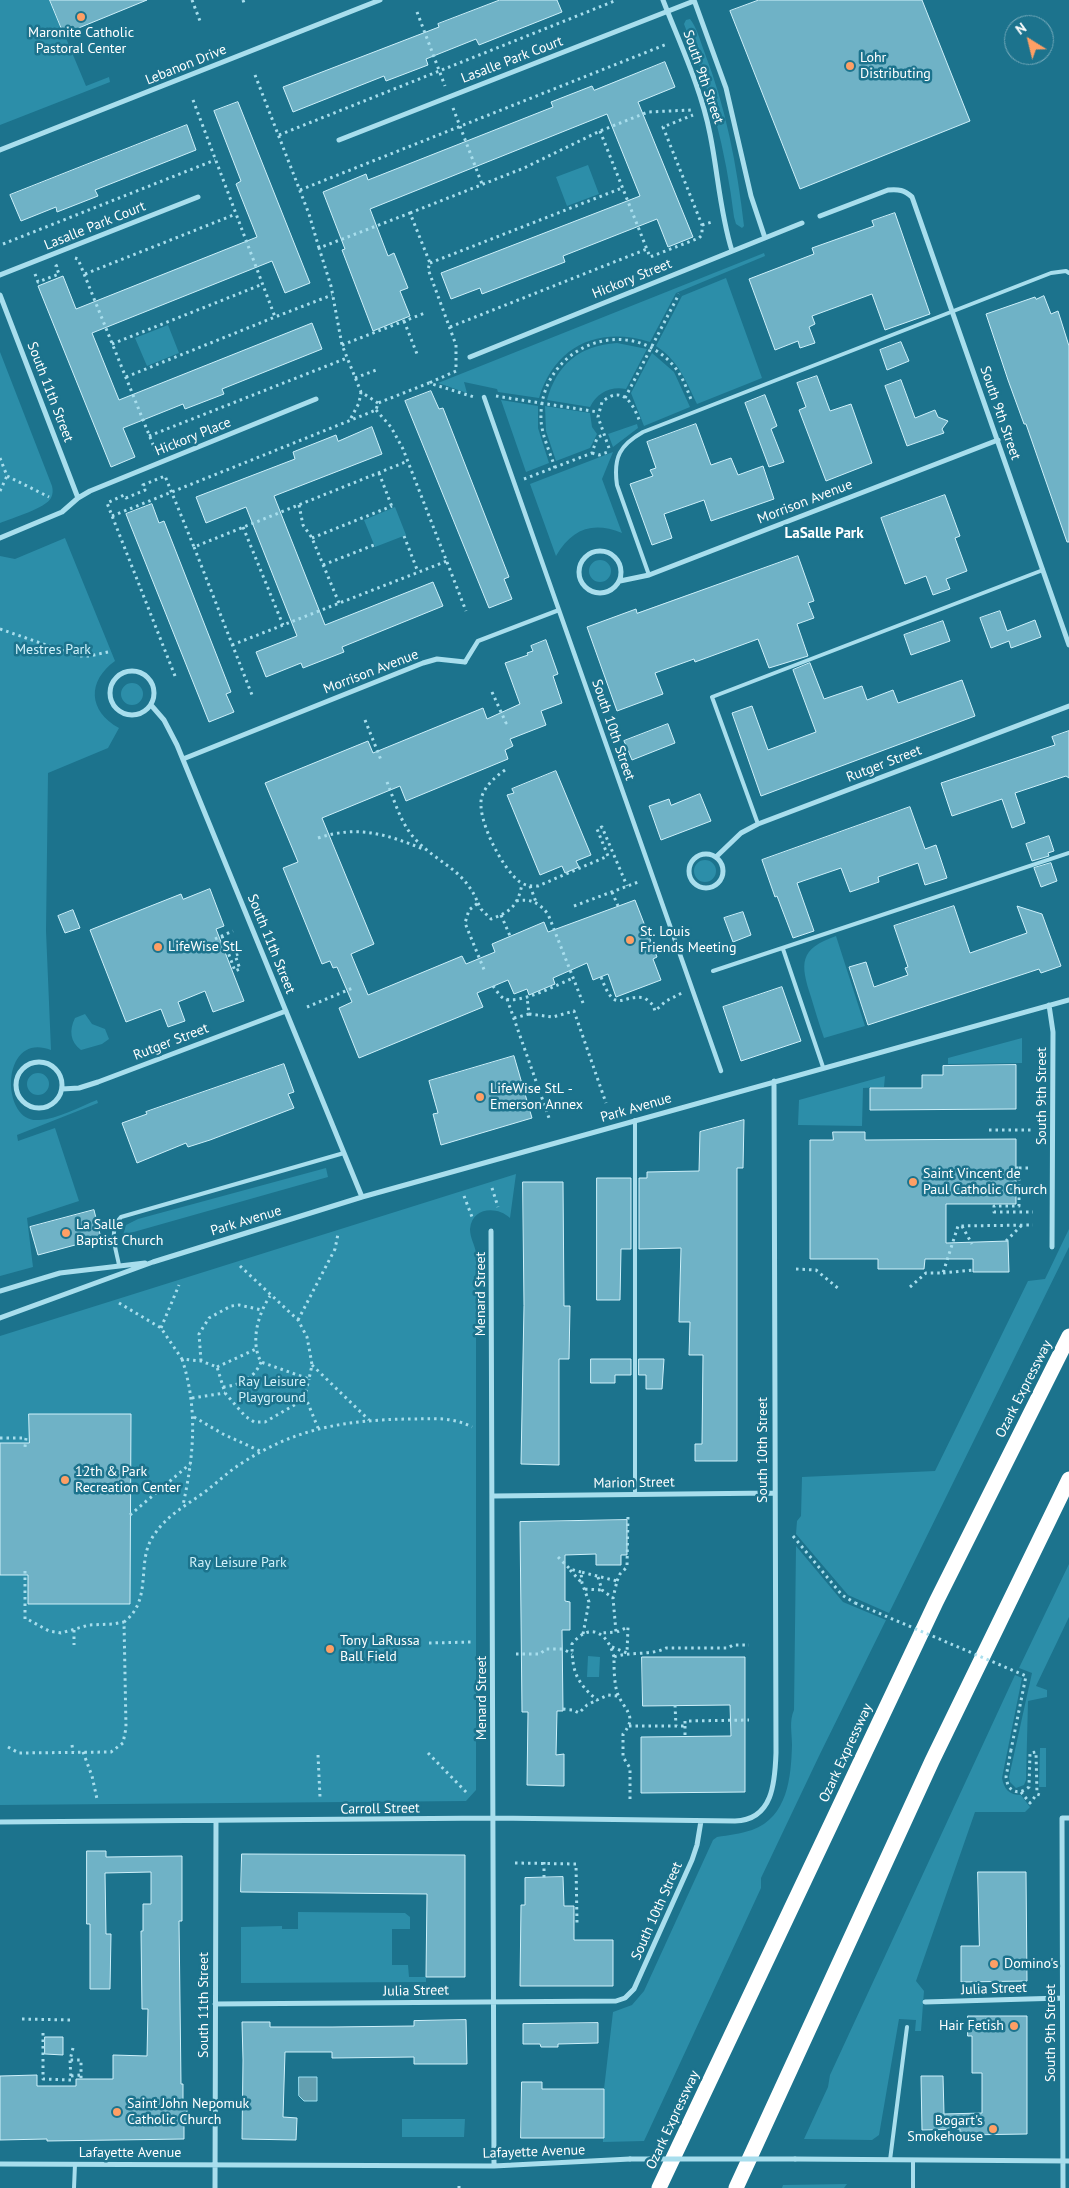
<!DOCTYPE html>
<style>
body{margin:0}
#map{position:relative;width:1069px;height:2188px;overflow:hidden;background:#1c738d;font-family:"PT Sans",sans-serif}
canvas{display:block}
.north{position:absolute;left:1004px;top:15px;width:50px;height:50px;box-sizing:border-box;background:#1c738d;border:1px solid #77abbb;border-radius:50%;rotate:324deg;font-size:14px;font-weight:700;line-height:20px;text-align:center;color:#fff}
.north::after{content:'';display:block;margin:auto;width:18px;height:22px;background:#fe9f65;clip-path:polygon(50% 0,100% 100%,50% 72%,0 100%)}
</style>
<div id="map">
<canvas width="1069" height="2188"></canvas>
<div class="north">N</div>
</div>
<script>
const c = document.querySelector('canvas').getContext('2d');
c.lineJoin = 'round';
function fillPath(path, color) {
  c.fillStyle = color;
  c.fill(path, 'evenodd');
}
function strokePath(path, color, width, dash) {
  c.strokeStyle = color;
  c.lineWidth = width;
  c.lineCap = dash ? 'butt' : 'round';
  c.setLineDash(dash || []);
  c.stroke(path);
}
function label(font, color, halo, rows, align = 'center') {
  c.font = font + ' "PT Sans",sans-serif';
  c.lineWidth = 5;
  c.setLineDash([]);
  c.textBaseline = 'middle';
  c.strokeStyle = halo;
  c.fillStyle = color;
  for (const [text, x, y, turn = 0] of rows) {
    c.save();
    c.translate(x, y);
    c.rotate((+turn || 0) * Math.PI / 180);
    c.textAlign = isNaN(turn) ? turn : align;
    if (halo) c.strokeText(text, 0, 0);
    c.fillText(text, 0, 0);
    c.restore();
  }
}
fillPath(new Path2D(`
 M0 0H50L86 86 109 77 110 82 0 125Z
 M690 19C697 28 700 40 704 51 726 107 737 166 744 226L742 228 736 224 734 217C726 150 709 87 684 24L686 20Z
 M588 165 599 194 567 206 556 177Z
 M764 253 765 256 676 293 650 342C598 326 555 346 539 398L498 392 497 389 464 382 467 393 438 383Z
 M726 278 762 378 697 404C686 381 678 360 656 346L682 296Z
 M168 325 179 353 147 366 135 338Z
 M617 343 647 349 626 389C610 386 597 393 590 407L547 400C557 364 579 346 617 343Z
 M0 352 52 486C53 490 53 494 51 498 46 508 12 518 0 523Z
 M652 353 674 372 690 407 644 426 631 393Z
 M501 400 538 406V428L549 463 526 472Z
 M545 406 590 413 592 427 597 434 590 448 556 461 546 431Z
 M637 424 638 428 613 447 608 434Z
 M613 452 602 479 622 533C592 521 572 529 556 556L530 484Z
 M395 507 406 535 375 547 364 520Z
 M65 538 115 661C87 681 88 711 119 728L108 748 48 773 46 931 51 1050C0 1030 0 1124 39 1120 58 1119 79 1107 97 1100L98 1103 17 1135 18 1141 55 1128 79 1201 27 1218 33 1267 0 1276V556L15 559Z
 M589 571a11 11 0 1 1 22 0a11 11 0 1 1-22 0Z
 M121 694a11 11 0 1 1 22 0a11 11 0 1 1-22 0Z
 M694 871a11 11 0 1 1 22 0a11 11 0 1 1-22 0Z
 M836 936 865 1026 824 1038C819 1024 815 1010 811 997 800 963 799 949 836 936Z
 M85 1014 92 1024 105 1029 109 1039 102 1044 81 1050C70 1042 69 1030 75 1018Z
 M1022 1038V1063L948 1064V1058Z
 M27 1084a11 11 0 1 1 22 0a11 11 0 1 1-22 0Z
 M885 1076 884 1087 863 1088 862 1126 798 1125 799 1100Z
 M326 1168 328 1177 123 1235 126 1225 138 1219Z
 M516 1174 510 1218C497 1206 472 1207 470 1229 470 1238 475 1245 476 1253V1790L466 1801 0 1805V1336Z
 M1069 1229V1247L889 1613 848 1595 796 1534 797 1521 801 1516 802 1477 935 1471 1028 1281 1045 1279Z
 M796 1546 843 1602 886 1620 819 1756 761 1878V1888L644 2141 603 2142 604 2089 613 2012 632 2005 644 1991 713 1840 717 1837C729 1835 740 1834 752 1830 788 1817 791 1777 792 1745 792 1733 789 1721 794 1710Z
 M1069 1564V1617L1036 1686 1047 1690V1697L1028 1701 1026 1780 1024 1785 1016 1788 1010 1782 1009 1777 1032 1673 1019 1668Z
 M588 1656 600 1657 599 1677H587Z
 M1015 1675 1022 1678 1002 1778C1004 1789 1009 1795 1021 1795L1030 1807 1025 1812H975L916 1981 924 1991 921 2031H915L916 2020 899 2019 879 2135 872 2140 804 2139 828 2087 830 2075Z
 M1040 1748H1046V1787H1039Z
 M298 1912 405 1913 410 1917V1929H392V1965H408L409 1977H426V1982L241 1983V1927L282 1926V1929H298Z
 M402 2119H465L464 2137H402Z
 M847 2184 844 2188H782L783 2185Z`), '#2c8ea9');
const water = new Path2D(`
 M299 2077H317V2101H304L299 2096Z`);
fillPath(water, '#639fb0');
strokePath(water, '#9bdeef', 1);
const building = new Path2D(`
 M50 0H147L64 34Z
 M500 0H557L562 12 479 45 476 39 426 59 428 65 386 81 384 76 293 112 283 87 439 27 438 24Z
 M759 0H922L970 121 800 189 730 11Z
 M665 62 675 87 638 102 693 237 668 247 657 219 563 256 565 262 482 294 480 288 451 299 441 273 640 196 607 114 370 209 388 256 394 253 408 288 400 291 410 316 373 331 342 250 345 249 323 192 366 174 368 180 553 107 551 102 592 86 594 90Z
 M238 102 310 283 285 293 272 261 92 333 119 400 312 323 322 349 222 389 224 394 185 409 183 404 123 428 135 457 111 467 38 286 63 276 76 309 257 237 236 184 241 181 214 111Z
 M187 125 196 150 95 190 98 196 57 212 56 207 21 221 10 195Z
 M895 213 930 314 885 330 872 294 812 316 815 324 809 327 815 343 800 348 798 341 775 350 749 279 814 254 812 248 874 226 872 221Z
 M1044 296 1051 314 1058 311 1069 346V542H1067L1026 424H1024L1008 380 986 314 1035 297 1036 299Z
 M901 342 909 361 887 370 880 350Z
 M817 376 830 411 851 404 872 463 826 481 799 410 806 407 797 383Z
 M901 380 915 418 935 410 938 417 948 421 942 429 944 433 907 446 885 386Z
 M431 391 439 409 443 408 509 577 504 579 512 599 489 608 405 401Z
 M765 395 777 426 771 429 784 462 769 467 745 403Z
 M696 424 711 465 731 458 738 475 763 466 774 499 711 521 704 500 664 514 672 538 652 545 630 484 653 476 650 470 656 468 647 442Z
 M372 427 382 454 274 496 325 625 433 582 443 606 342 647 344 652 303 668 301 663 266 677 256 652 297 636 246 507 206 523 196 497 295 459 293 452 336 435 338 441Z
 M945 495 960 536 955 538 967 571 946 579 950 589 933 595 926 576 905 584 881 518Z
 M152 504 159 523 164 521 231 692 226 694 234 712 209 722 126 514Z
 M798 556 814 601 808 603 814 618 797 624 808 656 769 668 758 639 695 662 694 659 655 673 663 694 617 711 587 627 636 609 637 613Z
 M1000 611 1007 631 1035 620 1041 637 1011 648 1009 641 991 648 980 618Z
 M943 621 950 641 911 655 904 635Z
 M546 640 558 674 553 676 562 703 541 711 546 725 510 739 513 746 505 750 508 759 406 801 400 786 322 818 374 944 351 954 368 995 462 956 466 964 495 952 492 944 544 922 548 932 635 900 657 957 653 959 661 980 616 997 608 974 593 980 587 963 553 978 555 984 529 995 527 989 514 994 508 980 477 993 483 1007 359 1058 339 1008 352 1002 337 967 333 968 330 961 322 964 283 868 298 862 265 783 368 741 373 753 483 708 487 719 520 704 505 663 528 655 527 653 533 651 531 646Z
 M810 663 824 699 862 686 867 700 893 690 898 703 962 680 975 716 761 796 732 713 752 706 768 750 816 732 793 670Z
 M668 724 675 743 632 760 624 741Z
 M1069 731V778L1066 776 1015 793 1025 823 1012 828 1002 799 952 816 941 783 1055 745 1052 737Z
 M556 771 591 855 576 861 579 867 565 873 562 866 540 875 507 795 514 793 512 789Z
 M700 794 711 821 661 840 649 806 669 799 671 805Z
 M910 807 925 849 936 845 947 878 925 885 918 863 878 877 879 882 850 892 841 868 797 883 814 931 793 938 777 896 775 897 762 860Z
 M1049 836 1054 851 1048 853 1049 856 1032 861 1026 844Z
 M1051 863 1057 881 1041 887 1034 868Z
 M210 889 224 926 216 929 244 1001 213 1012 205 991 178 1002 185 1021 168 1027 161 1009 126 1022 90 930 181 894 183 899Z
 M954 906 970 953 1027 933 1017 906 1042 914 1061 966 1041 973 1039 969 868 1025 849 967 866 962 874 987 908 975 905 968 908 967 894 926Z
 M73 910 80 928 65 933 58 916Z
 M743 912 751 935 733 942 724 918Z
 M782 987 801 1041 741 1061 723 1007Z
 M514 1056 532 1118 441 1145 433 1114 438 1113 429 1081Z
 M284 1064 294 1092 288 1094 294 1108 210 1140 188 1147 186 1143 137 1163 122 1123 147 1114 146 1112Z
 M1016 1065V1109L870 1110V1088H922V1075H943V1066Z
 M744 1120 743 1168H737V1461H695V1444H702L703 1355H689L690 1322H679L681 1248 639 1249V1178H647V1172L699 1171 700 1132Z
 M833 1132H865V1140L1016 1139V1204H946V1243L1008 1241 1009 1272H973V1259H925L924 1269H878V1259H810V1140H833Z
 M597 1178H631V1249H621L620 1300H597Z
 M523 1182H563L564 1306H570L569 1359H559V1465L521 1464 524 1306Z
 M94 1210 101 1238 38 1255 30 1227Z
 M591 1359H631V1375H615V1383H591Z
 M639 1359H664L662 1389H646V1375H639Z
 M29 1414H131L130 1604H28V1575H0V1443H29Z
 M627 1520V1555H621V1565H596V1554L565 1555V1601L570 1602V1630H562L563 1711H557L556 1755 564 1754V1786L527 1785 528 1712H522L520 1522Z
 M642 1657H745V1792L641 1793V1737L731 1736 730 1705 643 1706Z
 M87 1851H106V1857L182 1856V1921H179L181 2084H183V2104L187 2103V2121H184V2139L47 2141V2139L0 2140V2076L37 2075V2086H76V2079H113V2055L147 2056 148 2009H142L141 1931H143V1904H151V1872L105 1873 106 1934H111L110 1989H90V1924H87Z
 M242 1854 465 1855V1977H426L427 1894 241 1892Z
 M978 1872H1026L1027 1981 961 1982V1946H979Z
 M563 1877 564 1906H574V1940H613V1986H520L521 1905H525V1878Z
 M968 2016H1027V2134L960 2135V2129L922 2130 921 2076H943L944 2114 982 2113V2073H972V2036H968Z
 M466 2020 467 2064H414V2057L332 2058V2052H285L283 2117 297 2118 296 2140 242 2139 243 2060 242 2022H270V2027H332L414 2026V2021Z
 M598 2023V2043L558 2044V2047H541L540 2044H523V2024Z
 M45 2037H63V2055L45 2054Z
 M522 2082H542V2089H604V2138H521Z`);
fillPath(building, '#6fb2c6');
strokePath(building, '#cef0fa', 1);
strokePath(new Path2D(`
 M192 0 200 21
 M243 0 244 3
 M417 12 445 86
 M255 75 309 214 319 248
 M193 100 275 317 332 295
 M453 108 482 184
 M600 131 650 257 699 238 702 235V225L663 127 693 115
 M279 135 617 0
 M300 190 667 44
 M410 213 524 168 600 131 648 112 691 110
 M702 225 712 222
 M3 244 215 160
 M75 258 78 259 156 452
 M430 263 622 188
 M35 274 38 282 59 274 56 266 58 265
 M85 274 236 214
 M404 321 417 354
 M450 327 647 249
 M112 344 263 284
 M342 345 425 313
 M126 377 275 317
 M355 378 379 369
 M496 396 598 412
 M625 398 679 294
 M378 403 361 392 342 345 331 286 319 248 410 213 430 263 428 269 456 345V371L429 383
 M376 410 391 427 403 449 466 611
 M351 418 359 403 361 392
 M149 436 347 358
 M609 448 598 417 602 402C623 384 633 404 640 422
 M592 453 599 455 608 452
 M0 458 7 476 49 497
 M555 468C550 452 542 436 541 420 538 349 625 311 673 365 682 375 687 389 692 402
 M379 473 392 507
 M524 479 592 453 597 438 604 434
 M0 491 7 476
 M299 505 303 525 312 538 339 603
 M112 516 376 410 378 403 429 383 474 397
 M243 527 283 625
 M404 536 418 572
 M312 538 392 506
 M194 547 252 695
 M323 565 374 545
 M0 629 78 656H89L108 652
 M232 645 447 561
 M175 676 107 503 124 495 126 498 145 490 143 485 165 476 194 547 408 461
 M492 692 506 723 504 724
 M365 720 381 760
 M505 770C495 777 486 785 482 796 475 817 503 870 520 882 526 886 531 886 538 886L608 856 597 829 602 827 627 886
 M387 782C395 802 401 825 417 841 439 864 464 869 478 903L469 910 465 923 485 972
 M318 838C358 825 386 834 423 849
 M530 886 536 902
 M612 892 618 906
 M516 901C531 898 539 903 548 914L583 1003
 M478 903 481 909 491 919C511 912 518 905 522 884
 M574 906 641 881
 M501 915 510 936
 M222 936 235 971 240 969 235 955 242 953
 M215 939 233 931
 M601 977C616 1017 621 993 645 998L653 1005 655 1011 666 1001 682 993
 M493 986C496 990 499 995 503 998 517 1006 559 984 573 978
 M507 999 549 1118
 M307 1007 355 987
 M529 1014 553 1017 574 1011 606 1103
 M514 1018 529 1014 527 997
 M989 1130H1032
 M1016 1168H1019V1206H994V1212H1033
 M1019 1168H1032
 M492 1188 498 1207
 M464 1196 472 1217
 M962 1226 972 1244
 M1006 1241 1022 1225
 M240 1266 298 1320 307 1337 310 1353 312 1365 309 1379 261 1362C250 1342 258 1314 270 1296
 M796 1269 816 1270 839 1289
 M943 1273 973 1270
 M910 1287 926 1273H943L958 1226 1033 1225
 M119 1303 161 1328 182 1359 201 1361 217 1367 225 1393 245 1416 254 1422H265L296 1404 305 1395 309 1379
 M298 1320 335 1249 338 1234
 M161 1328 179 1285
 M182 1359C198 1408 194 1455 183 1505
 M201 1361 199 1334 209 1318 231 1306 239 1305 262 1310
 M312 1365 369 1420
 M217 1367 256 1349
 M223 1387C240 1385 254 1379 261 1362
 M305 1396 318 1428
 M192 1398 225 1393
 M194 1417 223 1434 262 1452
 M0 1438H26L25 1447
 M130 1515 190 1464
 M793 1536 842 1595 855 1603
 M558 1557 570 1569 581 1572
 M570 1570 581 1582
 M25 1571V1619
 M598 1577 602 1590 613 1598
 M617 1581 620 1574 627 1567 628 1515
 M585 1589 602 1590
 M29 1620 49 1631 61 1633 89 1625 113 1624 124 1622
 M74 1630V1645
 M583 1634 589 1602 582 1583 581 1572 617 1581 613 1598 616 1632 601 1633
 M429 1643 471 1642
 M612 1647 627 1653 628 1627 617 1632
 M516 1654H540L546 1649H563L572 1654
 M614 1657C608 1633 590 1621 572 1644 572 1671 576 1682 597 1700L608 1695 618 1696
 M675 1705 676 1726
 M563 1709 573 1710 579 1713 587 1705 597 1700
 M629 1726H685V1721L749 1720
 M685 1726V1737
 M72 1745 73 1752
 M8 1747 19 1753 111 1752 123 1743 126 1728 124 1622C154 1599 135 1561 154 1535 167 1515 187 1505 206 1491 218 1482 229 1471 242 1463 296 1428 346 1420 409 1419 431 1419 451 1416 472 1427
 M1011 1750 1006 1777 1008 1786C1015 1794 1021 1793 1029 1787L1030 1753 1036 1752 1037 1794
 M83 1752 92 1776 97 1799
 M428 1753 468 1794
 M318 1755 320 1797
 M1021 1792 1030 1803 1037 1794 1040 1795
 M630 1799V1768L623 1757V1734C639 1715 623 1710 617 1692 614 1681 614 1668 614 1657 631 1651 650 1656 666 1648H728L733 1645H749
 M544 1862V1878
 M515 1863 576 1864 577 1923 574 1924
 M22 2019 73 2020
 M43 2033V2079L71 2080 70 2060
 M73 2048 70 2060H81V2079
 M71 2076 81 2075
 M459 2186V2188`), '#a8deed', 3, [2.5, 4]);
strokePath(new Path2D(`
 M649 575 617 485C613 457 620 445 643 432L1051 273 1066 271 1069 273
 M758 824 712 697 1043 570
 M783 949 823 1067
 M713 971 1069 853
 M119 1265C116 1249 108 1230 121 1217L344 1153
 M635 1495V1120
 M890 2160 907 2027
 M74 2188 75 2164
 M913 2188V2160`), '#a8deed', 4);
strokePath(new Path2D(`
 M484 397 721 1071
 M465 662 478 641 559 610`), '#a8deed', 4.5);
strokePath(new Path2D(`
 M663 0C680 44 701 88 710 134 718 173 720 213 732 251
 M694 0 726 88 751 196 765 238
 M339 140 694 1
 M0 150 380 0
 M820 216 888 190C899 189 904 190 912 197L1069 645
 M0 275 198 197
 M0 295 78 498
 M470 357 802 223
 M0 538 62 512 78 498 90 491 316 399
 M579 572a21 21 0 1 1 42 0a21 21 0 1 1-42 0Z
 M620 581 649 575 998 440
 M110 693a22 22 0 1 1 44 0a22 22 0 1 1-44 0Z
 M151 705 164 720 177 745 362 1197
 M183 759 423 663 437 659 465 662
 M689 871a17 17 0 1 1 34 0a17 17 0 1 1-34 0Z
 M716 857 741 833 758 824 1069 706
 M1049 1005 1053 1032 1052 1247
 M16 1085a23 23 0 1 1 46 0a23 23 0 1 1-46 0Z
 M62 1089 79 1088 98 1082 286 1011
 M491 1231 494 2166
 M0 1291 60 1273 145 1263
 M0 1318 153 1262 362 1197 1069 1000
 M494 1496 774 1493
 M0 1822 493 1818 735 1821C773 1820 775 1782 776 1753L774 1081
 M925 2002 1062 1998
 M215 2004 616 2001 625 1998 634 1989 692 1860 697 1845 701 1821
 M795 2159 1069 2161
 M0 2164 494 2166 630 2159
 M215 2188 216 1821
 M1063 2188 1062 1818H1069`), '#a8deed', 5);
strokePath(new Path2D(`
 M659 2188 936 1602 1069 1336
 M736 2188 932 1761 1069 1479`), '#fff', 15);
strokePath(new Path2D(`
 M855 1603 1026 1676 1011 1750`), '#a8deed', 3, [2.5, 4]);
strokePath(new Path2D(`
 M630 2159H795`), '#a8deed', 5);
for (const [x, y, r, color] of [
 [81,17,5,"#fe9f65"],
 [850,66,5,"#fe9f65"],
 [630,940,5,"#fe9f65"],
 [158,947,5,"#fe9f65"],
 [480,1097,5,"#fe9f65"],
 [913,1182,5,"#fe9f65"],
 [66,1233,5,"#fe9f65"],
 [65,1480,5,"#fe9f65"],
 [330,1649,5,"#fe9f65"],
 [994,1964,5,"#fe9f65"],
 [1014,2026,5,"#fe9f65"],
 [117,2112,5,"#fe9f65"],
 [993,2129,5,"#fe9f65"]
]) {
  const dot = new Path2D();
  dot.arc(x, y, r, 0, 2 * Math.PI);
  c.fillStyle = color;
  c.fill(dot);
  strokePath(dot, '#1c738d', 2);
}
label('14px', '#fff', '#1c738d', [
 ["Maronite Catholic",81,33,"center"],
 ["Pastoral Center",81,49,"center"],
 ["Lohr",860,58],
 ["Distributing",860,74],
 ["St. Louis",640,932],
 ["Friends Meeting",640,948],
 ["LifeWise StL",168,947],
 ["LifeWise StL -",490,1089],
 ["Emerson Annex",490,1105],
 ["Saint Vincent de",923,1174],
 ["Paul Catholic Church",923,1190],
 ["La Salle",76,1225],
 ["Baptist Church",76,1241],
 ["12th & Park",75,1472],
 ["Recreation Center",75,1488],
 ["Tony LaRussa",340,1641],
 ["Ball Field",340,1657],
 ["Domino's",1004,1964],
 ["Hair Fetish",1004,2026,"right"],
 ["Saint John Nepomuk",127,2104],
 ["Catholic Church",127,2120],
 ["Bogart's",983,2121,"right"],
 ["Smokehouse",983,2137,"right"]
], 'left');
label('14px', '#fff', '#1c738d', [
 ["Lasalle Park Court",512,60,-21],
 ["Lebanon Drive",186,65,-22],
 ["South 9th Street",703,77,71],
 ["Lasalle Park Court",95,226,-22],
 ["Hickory Street",632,279,-22],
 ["South 11th Street",50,392,69],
 ["South 9th Street",1000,413,71],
 ["Hickory Place",193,437,-22],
 ["Morrison Avenue",805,502,-21],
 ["Morrison Avenue",371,672,-21],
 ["South 10th Street",613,730,71],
 ["Rutger Street",884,764,-21],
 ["South 11th Street",271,944,68],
 ["Rutger Street",171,1042,-21],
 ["South 9th Street",1042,1096,-90],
 ["Park Avenue",636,1108,-16],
 ["Park Avenue",246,1221,-17],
 ["Menard Street",481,1294,-90],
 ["Ozark Expressway",1024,1389,-63],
 ["South 10th Street",763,1450,-90],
 ["Marion Street",634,1483,-1],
 ["Menard Street",482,1698,-90],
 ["Ozark Expressway",846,1753,-65],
 ["Carroll Street",380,1809,-1],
 ["South 10th Street",657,1911,-66],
 ["Julia Street",994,1989,-2],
 ["Julia Street",416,1991,-1],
 ["South 11th Street",204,2005,-90],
 ["South 9th Street",1051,2033,-90],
 ["Ozark Expressway",673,2120,-65],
 ["Lafayette Avenue",534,2152,-2],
 ["Lafayette Avenue",130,2153]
]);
label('14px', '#d0f1fa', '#1c738d', [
 ["Mestres Park",53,650],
 ["Ray Leisure",272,1382],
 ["Playground",272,1398],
 ["Ray Leisure Park",238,1563]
]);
label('bold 15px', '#fff', '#1c738d', [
 ["LaSalle Park",824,534]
]);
</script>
